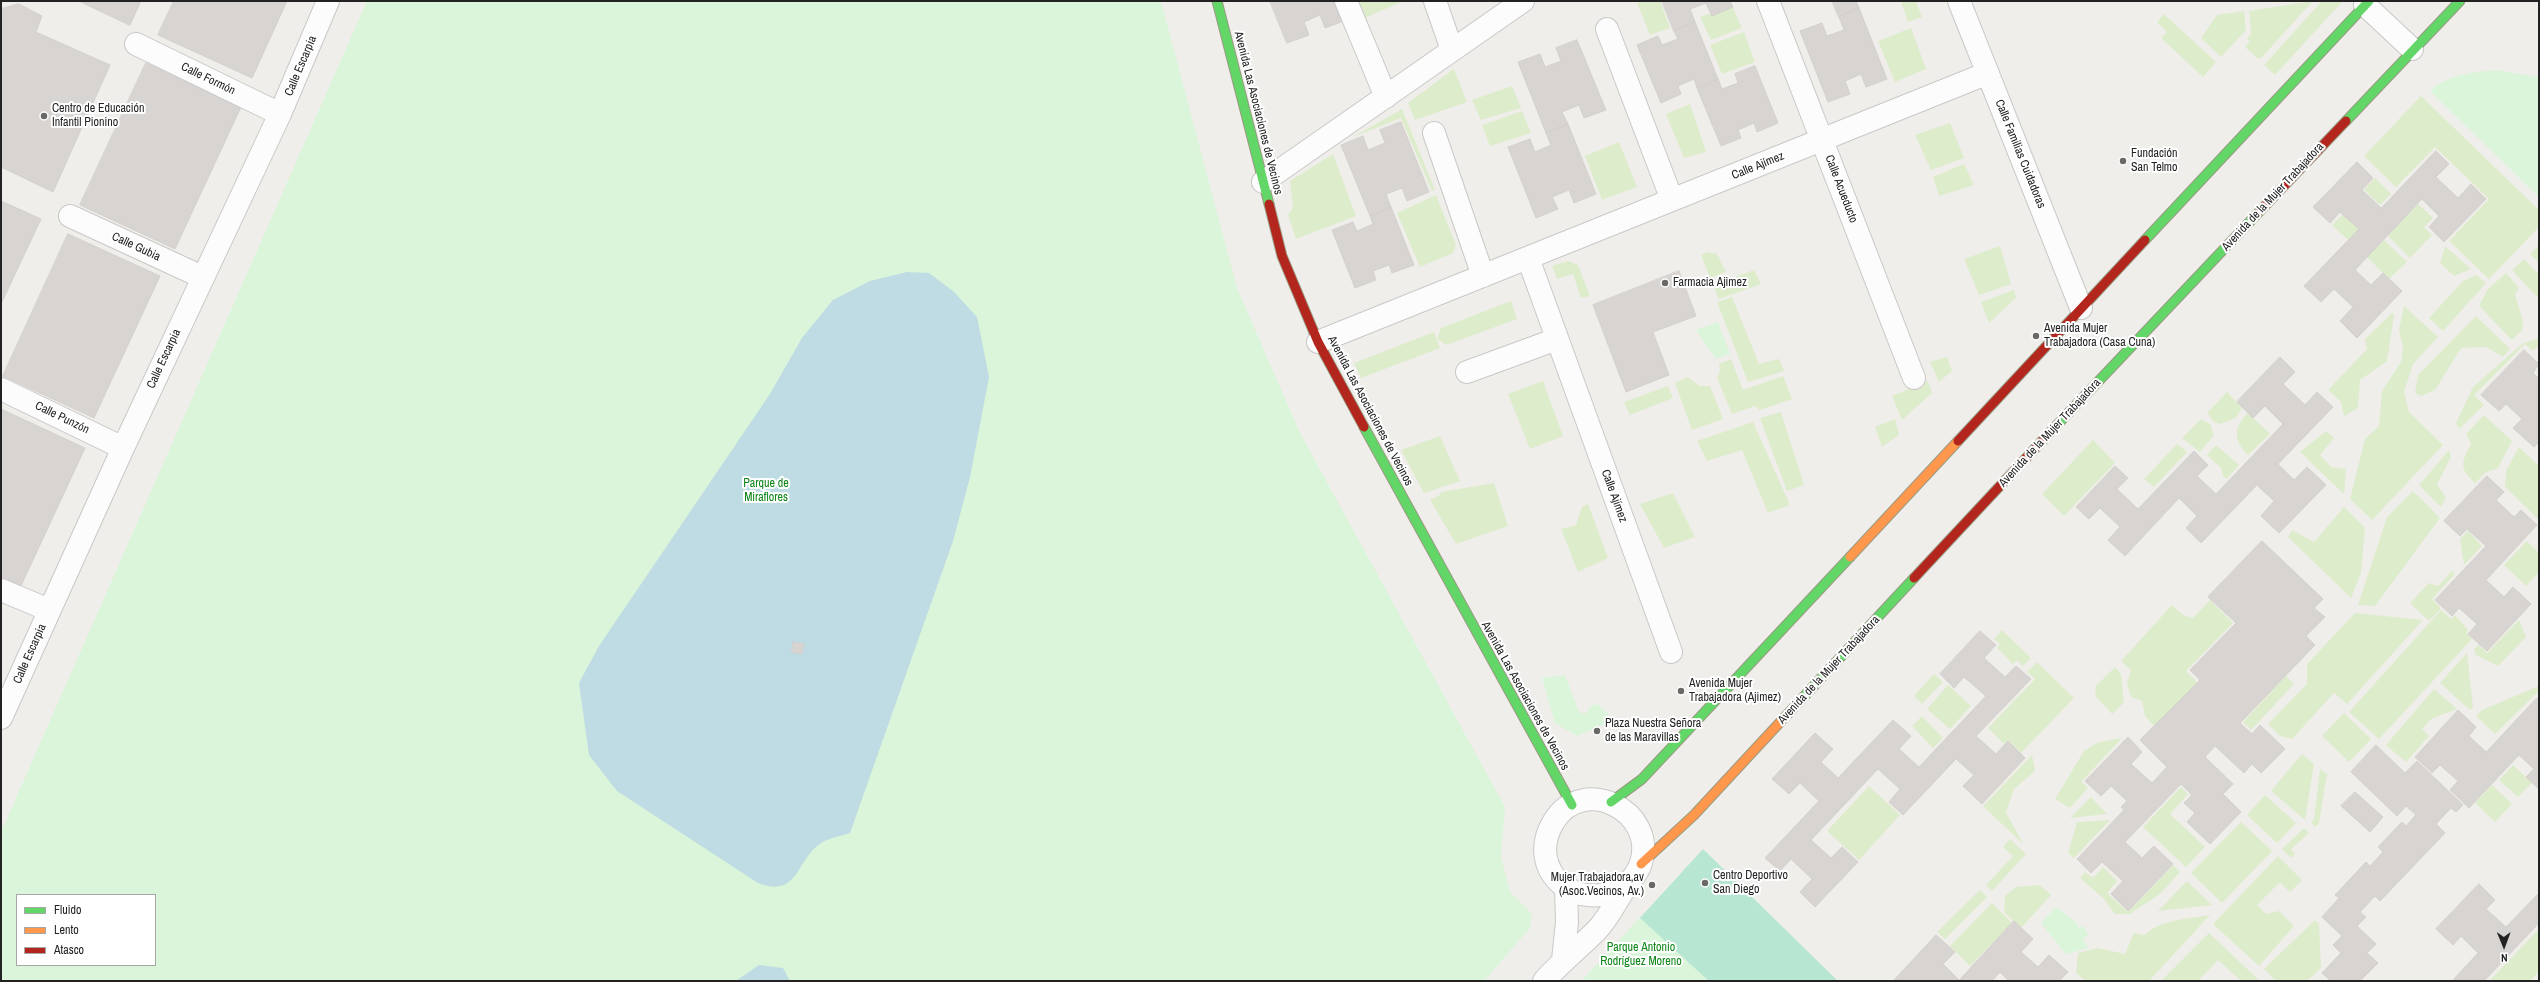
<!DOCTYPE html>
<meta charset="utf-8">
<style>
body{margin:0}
#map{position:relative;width:2540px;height:982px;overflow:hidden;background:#f0eeeb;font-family:"Archivo Narrow",sans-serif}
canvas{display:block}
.frame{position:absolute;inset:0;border:2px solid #222;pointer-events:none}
.legend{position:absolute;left:16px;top:894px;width:140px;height:72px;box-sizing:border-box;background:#fff;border:1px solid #a7a7a7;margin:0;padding:5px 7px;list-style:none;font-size:12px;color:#222}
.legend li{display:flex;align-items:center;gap:8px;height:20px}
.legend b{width:20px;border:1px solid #a7a7a7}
.north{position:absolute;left:2484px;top:926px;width:40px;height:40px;-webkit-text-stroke:3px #fff;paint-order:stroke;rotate:179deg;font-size:11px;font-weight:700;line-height:16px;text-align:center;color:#222}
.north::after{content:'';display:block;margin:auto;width:14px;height:18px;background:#222;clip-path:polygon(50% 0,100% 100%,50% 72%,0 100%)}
</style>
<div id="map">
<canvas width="2540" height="982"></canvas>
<div class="frame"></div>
<ul class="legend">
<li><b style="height:5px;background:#63d668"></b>Fluido</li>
<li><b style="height:5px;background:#ff974d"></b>Lento</li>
<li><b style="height:5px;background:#b3261e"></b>Atasco</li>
</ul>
<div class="north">N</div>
</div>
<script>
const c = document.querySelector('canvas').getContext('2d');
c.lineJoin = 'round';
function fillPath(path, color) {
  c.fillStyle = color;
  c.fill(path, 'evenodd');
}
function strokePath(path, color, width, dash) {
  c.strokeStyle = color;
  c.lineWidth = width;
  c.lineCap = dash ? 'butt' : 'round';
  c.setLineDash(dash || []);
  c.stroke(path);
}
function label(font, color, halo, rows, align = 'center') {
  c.font = font + ' "Archivo Narrow",sans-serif';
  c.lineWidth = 4;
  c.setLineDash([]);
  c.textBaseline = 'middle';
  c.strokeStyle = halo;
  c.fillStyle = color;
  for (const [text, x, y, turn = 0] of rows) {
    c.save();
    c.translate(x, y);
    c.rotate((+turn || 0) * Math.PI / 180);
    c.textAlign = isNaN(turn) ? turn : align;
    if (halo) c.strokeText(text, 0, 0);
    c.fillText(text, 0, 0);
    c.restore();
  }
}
fillPath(new Path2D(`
 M1357 1H1404L1364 18Z
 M1643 1H1660L1670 28 1650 35 1637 3Z
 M1901 1H1916L1922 17 1908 22Z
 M2313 1 2262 57 2258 59 2245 47 2250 41 2247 38 2251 34 2249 11Z
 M2322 1 2342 2 2275 75 2264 65Z
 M1732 6 1742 28 1711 40 1700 17Z
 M2244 11 2246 30 2221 57 2201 38 2217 15Z
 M2164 14 2216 62 2203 77 2161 38 2167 32 2157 22Z
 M1911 28 1926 69 1895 82 1878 41Z
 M1744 32 1755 62 1722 74 1710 45Z
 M1454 69 1467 102 1415 120 1408 103Z
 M1512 86 1521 108 1481 120 1472 100Z
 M2421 96 2539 210V227L2489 279 2449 241 2489 199 2435 147 2396 187 2364 156Z
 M1690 104 1706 152 1684 158 1666 114Z
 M1402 109 1435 190 1432 191 1401 118 1353 137Z
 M1522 111 1531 133 1490 146 1482 125Z
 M1950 123 1964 158 1931 170 1915 135Z
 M1619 142 1637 187 1602 200 1585 156Z
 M1333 154 1356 216 1296 239 1288 215 1293 207 1290 181Z
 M1964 164 1974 185 1939 196 1933 177Z
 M2375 178 2391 194 2380 205 2364 190Z
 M1436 195 1456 245 1453 253 1420 267 1397 213Z
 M2418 204 2433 218 2424 227 2432 235 2410 258 2387 235Z
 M2343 214 2359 229 2348 240 2332 225Z
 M2384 240 2407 262 2389 279 2367 257Z
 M2539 245V263L2530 254Z
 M2000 246 2011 284 1979 295 1964 259Z
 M2445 246 2471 269 2454 276 2440 263Z
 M1707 252 1717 254 1726 272 1710 278 1701 255Z
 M2524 259 2539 275V299L2512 270Z
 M1568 261 1578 265 1590 296 1581 298 1573 274 1557 279 1552 266Z
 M1754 270 1761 284 1719 299 1713 285Z
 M2506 273 2519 288 2515 294 2523 321 2522 330 2512 340 2479 306 2487 290Z
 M2476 275 2486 283 2443 331 2429 318 2463 281Z
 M2014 290 2016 298 1989 323 1981 302Z
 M1732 297 1759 364 1779 359 1784 371 1748 382 1717 302Z
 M1511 301 1517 319 1446 345 1437 339 1441 328Z
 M2404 306 2438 337 2413 364 2404 392 2409 412 2443 445 2372 520 2350 499 2365 439 2379 426 2382 391 2401 362 2403 348 2399 330Z
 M2392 313 2394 315 2387 361 2360 380 2358 408 2344 416 2341 402 2328 390 2367 349 2365 339Z
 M2476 316 2510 349 2503 357 2486 347 2461 348 2435 390 2421 396 2415 393 2418 375Z
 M1434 332 1440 348 1361 378 1354 363Z
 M2539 338V345L2533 351 2525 344 2474 395 2484 405 2459 429 2456 423 2473 387 2522 344Z
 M1947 357 1952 371 1939 382 1930 362Z
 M1731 359 1743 390 1783 376 1792 399 1760 410 1755 406 1732 414 1717 378 1720 371 1719 364Z
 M1687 377 1700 386H1710L1723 419 1692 430 1675 383Z
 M1543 381 1563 436 1530 449 1508 394Z
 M1928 381 1932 393 1902 420 1892 396Z
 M1668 386 1673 398 1630 415 1624 402Z
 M2227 392 2242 408 2236 418 2220 424 2214 422 2207 413Z
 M1781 412 1804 485 1787 491 1760 418Z
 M2248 413 2270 434 2248 455C2233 440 2233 428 2248 413Z
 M2484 415 2512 441 2498 468 2485 473 2475 483C2459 468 2461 463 2471 444L2466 434Z
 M1895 419 1899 435 1882 447 1875 427Z
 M2201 419 2210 424 2214 435 2200 452 2182 438Z
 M1753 422 1790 505 1768 513 1742 450 1707 461 1697 441Z
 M2326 431 2334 438 2320 455 2331 467 2346 469 2344 494 2300 452Z
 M1440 436 1460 481 1424 493 1401 450Z
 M2093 440 2115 463 2064 516 2042 494Z
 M2177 444 2187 452 2154 487 2144 479Z
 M2216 445 2239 465 2227 479 2223 476 2221 468 2207 455Z
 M2519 447 2539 466V520L2505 487 2506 471Z
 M2449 450 2451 457 2437 485 2446 497 2441 507 2419 485Z
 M1494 483 1508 526 1456 544 1430 500 1440 495 1441 492Z
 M2413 491 2440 518 2375 606 2358 605 2387 517Z
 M1673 493 1695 537 1664 548 1640 504Z
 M1588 504 1608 558 1578 572 1561 529 1576 525 1582 507Z
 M2344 507 2365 528 2361 573 2351 598 2288 537 2292 530 2314 542Z
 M2468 531 2482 546 2464 565 2460 539Z
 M2527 541 2539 553V572L2526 586 2504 565Z
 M2452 571 2455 574 2432 599 2441 608 2429 621 2410 603 2429 583 2438 586Z
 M2210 600 2233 623 2186 671 2198 683 2154 726 2145 716 2142 701 2131 697 2127 683 2131 670 2121 661 2172 605 2183 615 2193 618Z
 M2441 610 2451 619 2455 615 2468 630 2466 633 2472 639 2379 739 2349 712Z
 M2355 613 2423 620 2347 704 2334 693 2292 739 2280 736 2268 724 2307 684V664Z
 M2519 620 2526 637 2498 666 2476 655 2474 649 2479 645 2487 653Z
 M2002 630 2031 658 2023 666 2017 660 2013 664 1997 648 2000 644 1994 639Z
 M2467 653 2473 707 2470 710 2440 683Z
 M2037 662 2074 698 2021 753 2008 740 2004 744 1988 728 2035 679 2027 672Z
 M2115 667 2121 674 2124 702 2112 714 2096 697 2095 687Z
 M1934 674 1943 682 1922 704 1914 696Z
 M2286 676 2294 684 2251 730 2243 722Z
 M1948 685 1971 706 1950 729 1927 709Z
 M2539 686V694L2537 693 2495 734 2476 716 2482 710Z
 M2434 689 2457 709 2431 719 2422 729 2429 736 2406 762 2386 745Z
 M2344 713 2371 739 2349 762 2322 736Z
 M1922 716 1943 738 1933 748 1912 726Z
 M2122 738 2081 782 2088 788 2070 808 2055 799 2084 751 2099 742Z
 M2302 754 2314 764 2305 820 2271 791Z
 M2032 755 2035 771 2014 789 2006 812 2023 844 1983 806Z
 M2513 765 2532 783 2518 797 2499 780Z
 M2320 769 2327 774 2319 823 2315 827 2311 822 2314 819Z
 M2492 785 2512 804 2495 822 2475 803Z
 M1869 786 1900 815 1859 860 1827 831Z
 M2181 787 2188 794 2170 814 2205 847 2186 867 2143 827Z
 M2265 795 2296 823 2277 843 2247 815Z
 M2091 797 2107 814 2070 818Z
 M2110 820 2074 858 2068 853 2077 822Z
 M2241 822 2272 851 2222 903 2191 873Z
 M2304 828 2309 833 2291 849 2295 854 2291 858 2282 849Z
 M2010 839 2026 854 1992 891 1986 885 2013 856 2003 847Z
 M2278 856 2302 880 2290 892 2280 882 2257 905 2266 914 2279 911 2294 926 2259 966 2213 924Z
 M2173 865 2180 872 2161 893 2130 914H2115L2104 899 2080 878 2085 872 2093 878 2103 867 2117 881 2107 893 2128 912Z
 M2187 881 2212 905 2158 911Z
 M2040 885 2051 895 2021 928 2004 912 2005 896 2016 887Z
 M1980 890 1987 897 1945 939 1937 932Z
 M1992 903 2012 923 1970 966 1950 946Z
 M2210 915 2149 981H2085L2076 973 2078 953 2098 948 2125 954 2134 933 2145 935C2160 919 2190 919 2210 915Z
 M2315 920 2319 924 2321 968 2307 981H2276L2264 969Z
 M2539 929V971L2530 981 2490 980Z
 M2209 933 2260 981H2241L2218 960 2198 981H2161Z`), '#ddeccb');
fillPath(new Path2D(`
 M367 1H1161L1237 288 1300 433 1505 807 1501 857 1510 892 1532 914 1530 928 1484 981H1V832ZM17 895H155V965H17Z
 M2496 70 2539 77V197L2430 91C2446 75 2474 72 2496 70Z
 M1718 322 1730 354 1716 359 1696 330Z
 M1565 675 1579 712 1585 714 1591 706 1598 704 1614 720 1577 736 1555 723 1542 678Z
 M1703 850 1837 981H1709L1704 977 1708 981H1581Z
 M2056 907 2077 923 2079 928 2083 926 2088 935 2083 938 2088 948 2066 954 2041 923Z`), '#daf5da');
fillPath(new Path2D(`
 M1703 849 1838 981H1709L1640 918Z`), '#b7e6d2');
fillPath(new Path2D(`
 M907 272 929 273 953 291 977 317 989 377 970 477 953 541 850 833C841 836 829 838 821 843 796 859 799 899 758 883L617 791 589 755 579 683 599 646 770 394 802 338 833 300 870 281Z
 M759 965 783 968 790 981H736Z`), '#bfdbe3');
const building = new Path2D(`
 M79 1H141L130 25Z
 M174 1H287L252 78 158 35Z
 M1270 1H1339L1346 20 1325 28 1320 15 1304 22 1309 35 1287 43Z
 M1662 1H1730L1733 7 1712 16 1706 3 1690 9 1695 22 1674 31Z
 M1832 1H1856L1859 8 1839 17Z
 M19 4 42 16 36 32 110 65 53 192 1 167V9Z
 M1859 8 1887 79 1866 87 1861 74 1845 81 1850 94 1828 102 1800 31 1822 23 1827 36 1844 30 1839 17Z
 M1695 22 1718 79 1697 88 1694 79 1678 86 1681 94 1661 103 1637 45 1658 36 1662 45 1678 39 1674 31Z
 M1577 40 1606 110 1584 118 1579 105 1562 112 1568 124 1546 133 1518 62 1540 54 1545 67 1561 61 1556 48Z
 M146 63 241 107 175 249 80 205Z
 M1755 66 1778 123 1757 132 1754 123 1738 130 1741 138 1721 146 1697 88 1718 79 1722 89 1738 83 1735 74Z
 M1401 122 1429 192 1407 201 1402 188 1386 194 1391 207 1370 216 1341 145 1363 136 1368 150 1385 143 1380 130Z
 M1568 124 1596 194 1574 203 1569 190 1552 197 1558 209 1536 218 1508 147 1530 139 1535 152 1551 145 1546 133Z
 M2436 151 2449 164 2436 177 2458 198 2471 184 2486 199 2444 242 2429 227 2439 216 2422 199 2355 270 2371 285 2383 273 2402 291 2357 338 2340 321 2353 307 2334 289 2321 302 2304 286 2359 229 2340 212 2330 223 2313 207 2357 162 2373 178 2362 190 2381 208Z
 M1 201 41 219 1 304Z
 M1391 207 1414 265 1392 273 1389 265 1373 271 1376 280 1355 288 1332 230 1353 222 1357 231 1373 224 1370 216Z
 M68 234 160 276 94 418 3 376Z
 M1679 271 1696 316 1653 332 1669 375 1626 392 1593 305Z
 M2524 350 2539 364 2533 373 2539 379V442L2534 447 2513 428 2522 419 2506 404 2499 411 2481 395Z
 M2280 357 2295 372 2283 384 2305 405 2317 392 2333 407 2278 464 2294 480 2307 467 2326 485 2279 533 2261 516 2274 501 2257 485 2201 543 2186 528 2197 516 2179 498 2125 556 2108 540 2120 527 2100 508 2089 519 2076 507 2115 466 2128 478 2117 489 2138 509 2194 451 2208 465 2197 476 2216 494 2283 424 2265 406 2253 418 2237 402Z
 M1 409 85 448 19 590 1 582Z
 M2487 476 2504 492 2496 500 2514 517 2521 510 2537 525 2486 580 2504 597 2513 587 2531 604 2487 651 2468 634 2477 624 2459 608 2452 616 2435 600 2486 546 2467 529 2460 536 2444 521Z
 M2262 541 2323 599 2314 608 2325 617 2306 636 2315 645 2240 723 2252 734 2260 725 2285 749 2261 773 2252 764 2244 773 2215 746 2205 757 2233 784 2223 794 2241 812 2210 844 2187 822 2195 813 2184 803 2192 795 2181 784 2125 842 2142 858 2154 846 2173 864 2128 911 2111 894 2123 881 2102 862 2091 873 2077 859 2124 810 2121 807 2127 801 2111 786 2101 796 2085 781 2128 737 2142 752 2131 764 2152 783 2167 767 2140 740 2200 680 2190 670 2236 623 2208 597Z
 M1980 631 1996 645 1984 658 2005 677 2016 666 2031 679 1976 736 1996 754 2008 741 2025 758 1982 804 1963 786 1974 775 1956 759 1903 815 1889 802 1900 789 1878 769 1811 840 1831 858 1842 847 1858 862 1815 907 1800 892 1812 879 1791 859 1780 871 1765 858 1819 801 1800 783 1789 794 1772 779 1815 733 1833 749 1821 762 1838 778 1893 720 1911 736 1899 749 1919 767 1986 696 1964 677 1954 688 1940 674Z
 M793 642 804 644 802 654 792 652Z
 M2537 698 2539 699V789L2526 777 2534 769 2519 755 2469 808 2450 790 2458 781 2440 765 2432 773 2415 757 2458 710 2476 727 2469 736 2486 752Z
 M2376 745 2405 773 2417 761 2463 805 2456 812 2451 808 2436 824 2445 833 2380 901 2375 896 2360 912 2366 917 2357 926 2376 944 2367 953 2378 963 2360 981H2331L2322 973 2341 953 2333 945 2342 936 2322 917 2339 898 2335 895 2366 862 2370 866 2383 852 2378 847 2402 822 2406 826 2416 815 2406 806 2397 816 2351 772Z
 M2355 792 2383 817 2370 832 2341 806Z
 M2479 884 2495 900 2486 909 2506 927 2539 893V923L2484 981H2452L2478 953 2461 936 2453 945 2436 929Z
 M2014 921 2033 939 2021 952 2038 967 2049 955 2068 972 2059 981H2009L2000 972 1992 981 1894 980 1936 935 1955 952 1943 964 1959 980Z`);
fillPath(building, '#d7d4d2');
strokePath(building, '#d3d0cc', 1);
const street = new Path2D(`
 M1346 1 1386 97
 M1435 1 1452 50
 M1768 1 1914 378
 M1959 1 2081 308
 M2365 5 2412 49
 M1607 29 1672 200
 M136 44 280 114
 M1434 133 1483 276
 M1263 182 1523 1
 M70 216 202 277
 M1528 258 1671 652
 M1318 342 1988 73
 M1467 372 1557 339
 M1 389 123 448
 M1 590 49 610
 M1 718 123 448 280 114 328 1
 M1563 960 1567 922 1566 888
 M1544 981C1560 963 1579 948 1596 931 1608 919 1616 902 1625 888 1631 880 1638 873 1641 863 1657 811 1583 774 1554 821 1523 871 1580 918 1628 884`);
const fast = new Path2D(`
 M1217 1 1269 204
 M2346 121 2460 1
 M2145 240 2369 1
 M2056 426 2260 211
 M1364 427 1572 805
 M1784 718 1914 578
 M1611 802 1642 779 1850 557`);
const slow = new Path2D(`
 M1850 557 1958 441
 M1641 864 1694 815 1784 718`);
const jam = new Path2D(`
 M1269 204 1282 256 1318 342 1364 427
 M2260 211 2346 121
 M1958 441 2145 240
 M1914 578 2056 426`);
strokePath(street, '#c9c8c7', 24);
strokePath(fast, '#999a82', 11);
strokePath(slow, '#999a82', 11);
strokePath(jam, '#999a82', 11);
strokePath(street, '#fdfcfc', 22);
strokePath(fast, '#63d668', 9);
strokePath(slow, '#ff974d', 9);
strokePath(jam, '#b3261e', 9);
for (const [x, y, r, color] of [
 [44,116,4,"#6a6968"],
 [2123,161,4,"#6a6968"],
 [1665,283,4,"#6a6968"],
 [2036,336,4,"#6a6968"],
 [1681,691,4,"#6a6968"],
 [1597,731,4,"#6a6968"],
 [1705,883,4,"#6a6968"],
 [1652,885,4,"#6a6968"]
]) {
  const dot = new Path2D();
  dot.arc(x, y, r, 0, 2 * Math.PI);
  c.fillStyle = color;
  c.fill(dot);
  strokePath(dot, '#fff', 1.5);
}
label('12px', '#222', '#fff', [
 ["Calle Escarpia",301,66,-67],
 ["Calle Formón",208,79,26],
 ["Avenida Las Asociaciones de Vecinos",1258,113,76],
 ["Calle Familias Cuidadoras",2020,154,68],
 ["Calle Ajímez",1758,166,-22],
 ["Calle Acueducto",1841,189,69],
 ["Avenida de la Mujer Trabajadora",2273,197,-47],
 ["Calle Gubia",136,247,25],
 ["Calle Escarpia",164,359,-65],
 ["Avenida Las Asociaciones de Vecinos",1370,411,62],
 ["Calle Punzón",62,418,26],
 ["Avenida de la Mujer Trabajadora",2050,433,-47],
 ["Calle Ajímez",1614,496,70],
 ["Calle Escarpia",30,654,-66],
 ["Avenida de la Mujer Trabajadora",1829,670,-47],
 ["Avenida Las Asociaciones de Vecinos",1525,696,61]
]);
label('12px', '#222', '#fff', [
 ["Centro de Educación",52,109],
 ["Infantil Pionino",52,123],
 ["Fundación",2131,154],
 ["San Telmo",2131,168],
 ["Farmacia Ajimez",1673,283],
 ["Avenida Mujer",2044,329],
 ["Trabajadora (Casa Cuna)",2044,343],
 ["Avenida Mujer",1689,684],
 ["Trabajadora (Ajimez)",1689,698],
 ["Plaza Nuestra Señora",1605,724],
 ["de las Maravillas",1605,738],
 ["Centro Deportivo",1713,876],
 ["San Diego",1713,890],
 ["Mujer Trabajadora,av",1644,878,"right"],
 ["(Asoc.Vecinos, Av.)",1644,892,"right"]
], 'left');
label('12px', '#0c8416', '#fff', [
 ["Parque de",766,484],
 ["Miraflores",766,498],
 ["Parque Antonio",1641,948],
 ["Rodríguez Moreno",1641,962]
]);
</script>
